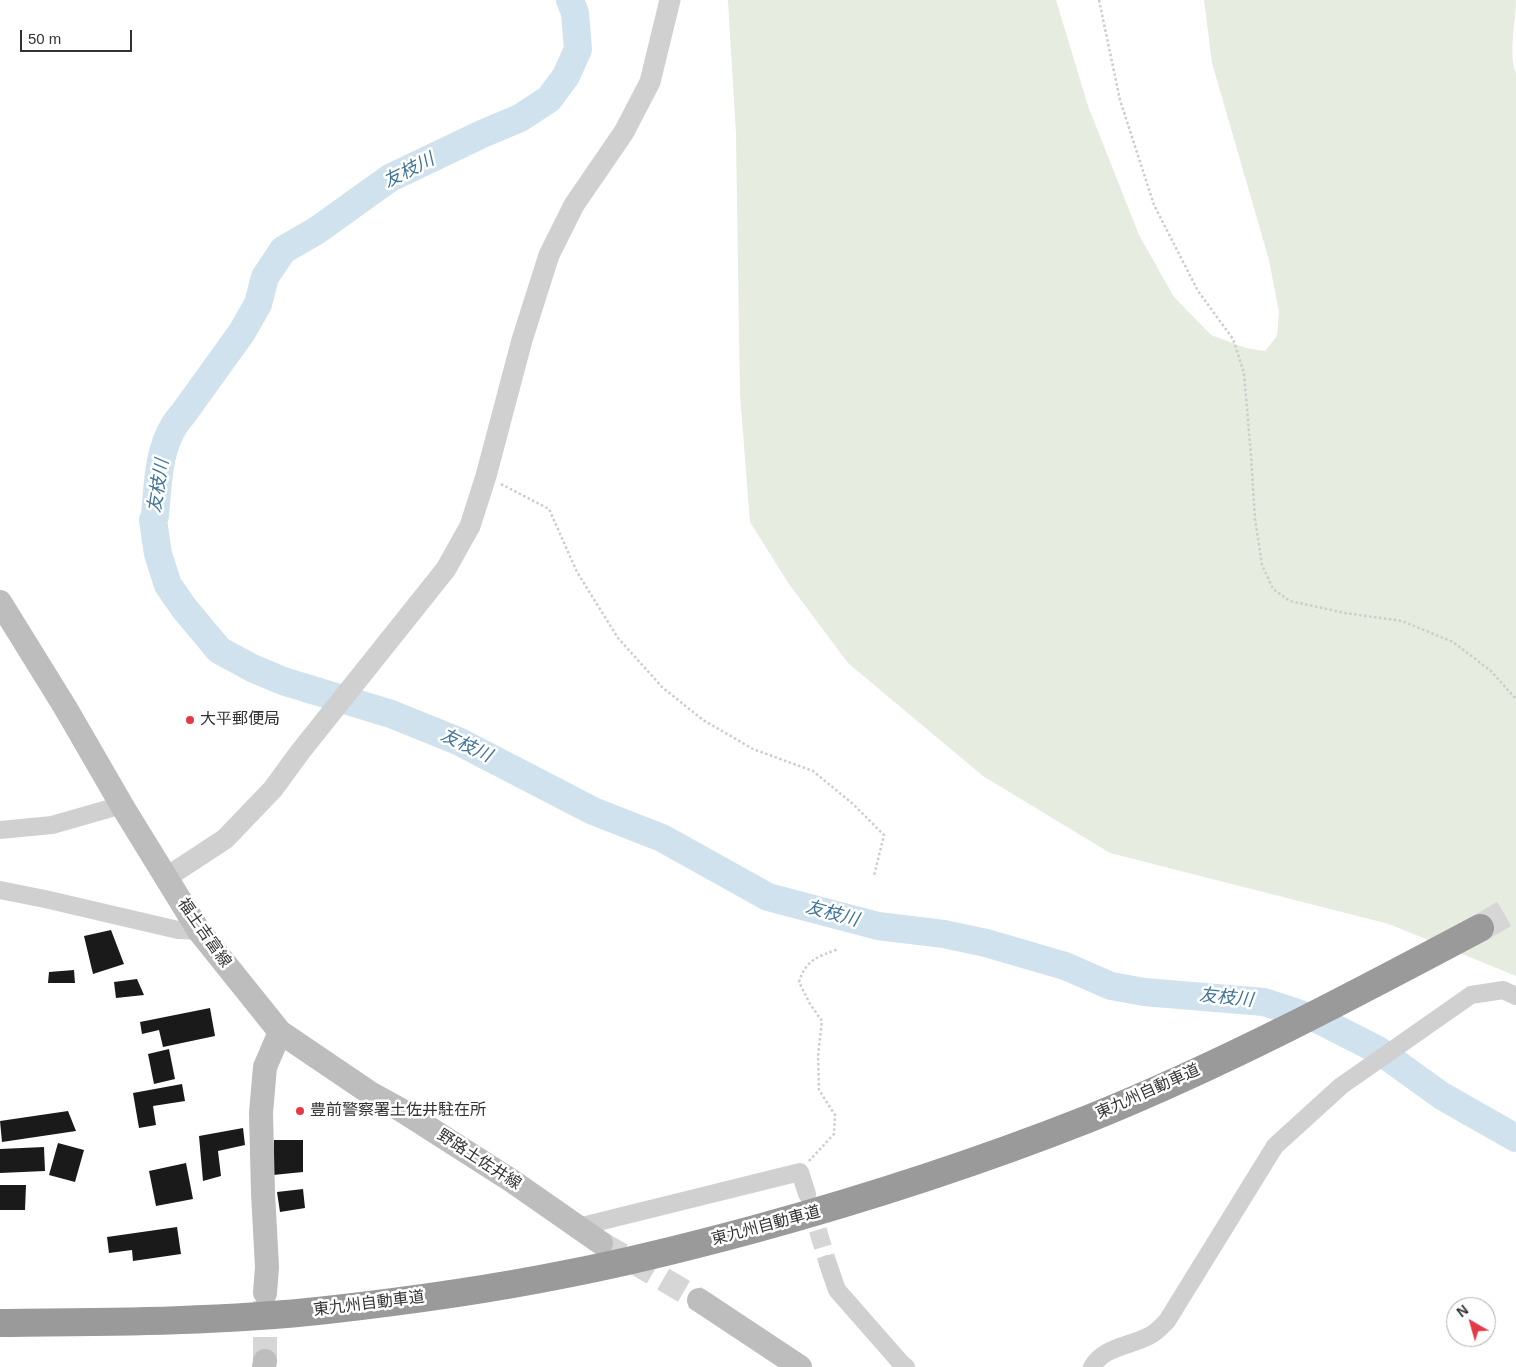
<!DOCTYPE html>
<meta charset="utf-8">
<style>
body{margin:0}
#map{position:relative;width:1516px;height:1367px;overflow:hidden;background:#fff;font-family:Helvetica,sans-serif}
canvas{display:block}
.north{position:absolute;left:1446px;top:1297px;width:50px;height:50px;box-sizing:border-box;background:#fff;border:1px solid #adadad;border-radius:50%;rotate:322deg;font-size:14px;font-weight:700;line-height:20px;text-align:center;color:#333}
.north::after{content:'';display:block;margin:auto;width:18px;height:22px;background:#e63946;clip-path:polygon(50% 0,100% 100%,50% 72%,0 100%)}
.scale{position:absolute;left:20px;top:30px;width:112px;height:22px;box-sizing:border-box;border:2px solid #333;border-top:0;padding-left:6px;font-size:15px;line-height:18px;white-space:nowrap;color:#333;-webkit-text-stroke:4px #fff;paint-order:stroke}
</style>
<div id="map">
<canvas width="1516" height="1367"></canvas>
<div class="north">N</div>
<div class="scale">50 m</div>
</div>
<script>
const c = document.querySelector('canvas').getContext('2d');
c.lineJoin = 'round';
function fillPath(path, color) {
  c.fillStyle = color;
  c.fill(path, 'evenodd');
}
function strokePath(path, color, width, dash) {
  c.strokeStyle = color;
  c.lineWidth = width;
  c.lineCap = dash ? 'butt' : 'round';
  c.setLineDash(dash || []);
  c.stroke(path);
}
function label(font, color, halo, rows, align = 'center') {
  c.font = font + ' Helvetica,"Noto Sans JP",sans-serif';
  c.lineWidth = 5;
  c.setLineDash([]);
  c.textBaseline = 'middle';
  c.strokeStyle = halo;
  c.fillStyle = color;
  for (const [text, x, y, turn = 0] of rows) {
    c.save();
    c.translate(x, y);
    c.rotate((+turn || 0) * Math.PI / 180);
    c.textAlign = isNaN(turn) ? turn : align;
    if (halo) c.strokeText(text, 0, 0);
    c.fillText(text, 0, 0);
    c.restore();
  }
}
fillPath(new Path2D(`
 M728 0H1056L1088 106 1139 235 1174 297 1211 335 1246 348 1265 351 1277 336 1279 312 1269 260 1212 63 1204 0H1516C1516 20 1508 54 1516 73V976L1389 924 1110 853 983 776 848 663 789 584 750 522 740 395 736 134Z`), '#e6ecdf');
strokePath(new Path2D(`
 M570 0 575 13 578 49 566 76 549 99 520 118 482 134 390 178 316 231 283 250 265 277 258 304 242 332 183 414C158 440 158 483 155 516L153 520 158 554 168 585 184 608 219 650 252 668 283 681 391 714 458 741 593 811 662 838 768 897 878 926 944 934 986 943 1065 966 1111 986 1144 992 1264 1002 1319 1020 1378 1050 1442 1096 1516 1138`), '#cfe2ee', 28);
fillPath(new Path2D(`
 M111 930 124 964 93 974 84 936Z
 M74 970 75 983H48L49 972Z
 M137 979 144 995 116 998 114 982Z
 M210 1008 215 1036 163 1047 159 1030 142 1034 140 1022Z
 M169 1049 175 1079 154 1084 148 1054Z
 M182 1084 185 1101 153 1106 156 1125 139 1128 133 1093Z
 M68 1111 76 1131 2 1142 0 1121Z
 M243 1128 245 1145 218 1151 221 1176 203 1181 199 1136Z
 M274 1140H303V1172L273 1175Z
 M58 1143 84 1150 75 1182 49 1175Z
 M44 1147 45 1171 0 1173V1149Z
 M186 1163 193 1199 156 1206 149 1171Z
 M0 1185H26L25 1210H0Z
 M303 1189 305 1208 280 1212 277 1192Z
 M177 1227 181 1254 133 1261 132 1250 109 1253 107 1237Z`), '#1a1a1a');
strokePath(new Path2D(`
 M810 1204 828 1264`), '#d6d6d6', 18, [18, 9]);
strokePath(new Path2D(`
 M601 1243 699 1300
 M265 1361V1297`), '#d6d6d6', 24, [24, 12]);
strokePath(new Path2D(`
 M1480 928 1516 907`), '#d6d6d6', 28, [28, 14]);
strokePath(new Path2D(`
 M1099 0 1120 100 1154 205 1198 291 1233 339 1244 373 1251 456 1255 519 1262 565 1273 589 1290 601 1345 613 1402 621 1453 642 1491 671 1516 699
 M501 484 549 509 577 572 618 638 662 687 703 720 753 749 813 771 853 804 884 835 874 876
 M809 1161 834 1134 835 1115 819 1090 818 1056 822 1021 810 1004 799 982C806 959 818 957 838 949`), '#cdcdcd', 2.5, [2.5, 2.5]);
strokePath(new Path2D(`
 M0 830 52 825 122 805
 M0 890 45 899 178 930 199 931
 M578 1227 800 1172 807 1194
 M828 1264 837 1290 901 1363 906 1367
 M1092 1367C1103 1347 1130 1346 1149 1336 1156 1333 1162 1326 1167 1321L1275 1146 1341 1086 1471 995 1503 990 1516 996`), '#d0d0d0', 18);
strokePath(new Path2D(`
 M167 877 225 839 273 789 300 752 446 569 470 526 486 476 522 340 549 255 574 205 624 132 650 82 670 0`), '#d0d0d0', 21);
strokePath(new Path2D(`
 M0 602 65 707 124 809 199 931 280 1032 265 1067 261 1113 263 1193 267 1267 265 1293
 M280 1032 370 1093 401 1110 512 1181 601 1243
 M699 1300 800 1367
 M264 1367 265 1361`), '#bdbdbd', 24);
strokePath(new Path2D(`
 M0 1323C109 1322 218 1322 327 1310 407 1301 487 1290 566 1274 629 1262 692 1246 755 1229 868 1198 979 1162 1088 1119 1222 1065 1352 996 1480 928`), '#9a9a9a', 28);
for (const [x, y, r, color] of [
 [190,720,5,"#e63946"],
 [300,1111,5,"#e63946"]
]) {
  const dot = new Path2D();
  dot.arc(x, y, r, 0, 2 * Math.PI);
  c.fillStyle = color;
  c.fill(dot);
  strokePath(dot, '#fff', 2);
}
label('16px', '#333', '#fff', [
 ["大平郵便局",200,720],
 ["豊前警察署土佐井駐在所",310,1111]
], 'left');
label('16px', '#333', '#fff', [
 ["福土吉富線",204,933,55],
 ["東九州自動車道",1148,1092,-24],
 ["野路土佐井線",479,1160,33],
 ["東九州自動車道",766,1226,-15],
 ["東九州自動車道",369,1304,-7]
]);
label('italic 18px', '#3f7597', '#fff', [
 ["友枝川",409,171,-27],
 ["友枝川",159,486,-81],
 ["友枝川",466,746,25],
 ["友枝川",832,914,15],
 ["友枝川",1226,998,6]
]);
</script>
